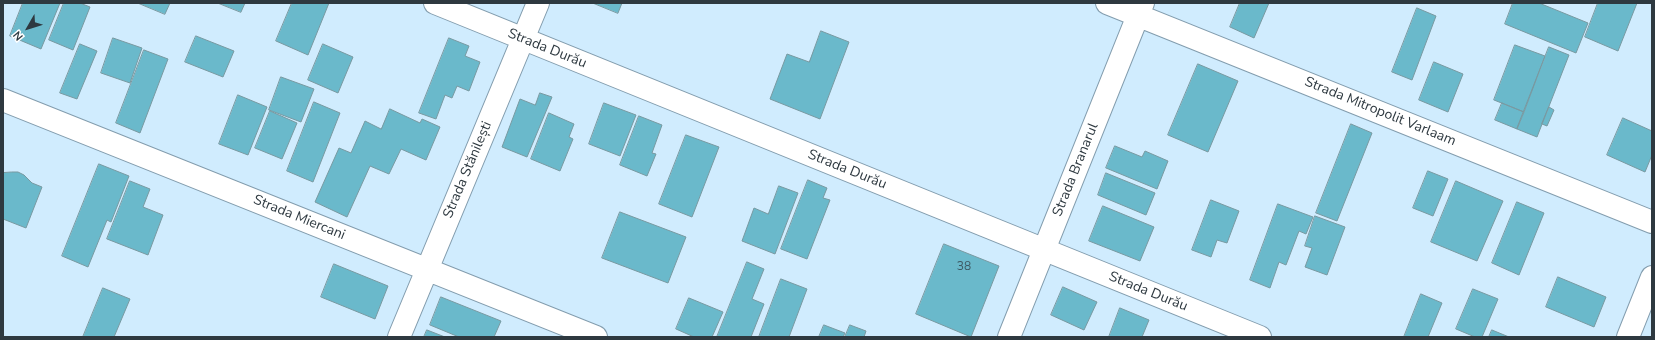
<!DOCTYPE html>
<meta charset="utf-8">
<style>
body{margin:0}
#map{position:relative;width:1655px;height:340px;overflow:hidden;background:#d0ecfe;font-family:"Nunito Sans",sans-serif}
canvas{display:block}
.frame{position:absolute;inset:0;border:4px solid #2e3940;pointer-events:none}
.north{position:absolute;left:8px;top:8px;width:40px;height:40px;-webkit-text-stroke:3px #fff;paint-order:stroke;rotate:231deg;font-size:11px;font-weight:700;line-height:16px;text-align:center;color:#2e3940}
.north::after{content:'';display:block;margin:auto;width:14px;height:18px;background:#2e3940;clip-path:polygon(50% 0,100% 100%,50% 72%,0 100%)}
</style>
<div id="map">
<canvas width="1655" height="340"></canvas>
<div class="frame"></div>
<div class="north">N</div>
</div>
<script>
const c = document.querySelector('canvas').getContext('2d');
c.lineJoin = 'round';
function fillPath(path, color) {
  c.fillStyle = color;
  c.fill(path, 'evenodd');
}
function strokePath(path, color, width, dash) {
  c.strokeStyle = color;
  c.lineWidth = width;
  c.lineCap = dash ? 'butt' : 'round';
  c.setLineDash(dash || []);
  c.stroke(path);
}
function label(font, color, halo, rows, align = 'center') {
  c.font = font + ' "Nunito Sans",sans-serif';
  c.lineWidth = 3;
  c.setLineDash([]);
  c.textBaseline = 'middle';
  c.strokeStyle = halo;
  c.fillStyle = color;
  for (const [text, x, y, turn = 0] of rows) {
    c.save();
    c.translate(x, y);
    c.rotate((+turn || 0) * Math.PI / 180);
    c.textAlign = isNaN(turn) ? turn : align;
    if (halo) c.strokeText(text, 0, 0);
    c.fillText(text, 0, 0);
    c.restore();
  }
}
const building = new Path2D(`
 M23 3H60L41 49 10 36Z
 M64 3H80L90 7 73 50 49 40Z
 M138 3H170L165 14Z
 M218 3H245L241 12Z
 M292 3H329L308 55 276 41Z
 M593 3H622L618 13Z
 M1240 3H1269L1254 38 1230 27Z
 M1513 3H1539L1588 23 1576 53 1505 24Z
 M1598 3H1637L1618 51 1585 37Z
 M1417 8 1436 16 1412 80 1392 72Z
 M821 31 849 42 820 119 770 99 787 54 809 62Z
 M196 36 234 51 223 77 185 62Z
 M113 38 142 48 130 83 101 73Z
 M449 38 469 46 465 56 480 62 469 91 457 86 452 98 445 95 436 119 419 113Z
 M80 44 97 51 77 99 60 93Z
 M323 44 353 57 338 93 308 80Z
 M1515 45 1545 56 1524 112 1494 100Z
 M1549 47 1569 55 1537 137 1517 129Z
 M144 50 168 59 140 133 116 123Z
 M1434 62 1463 74 1448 112 1419 100Z
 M1198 64 1238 81 1208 152 1168 135Z
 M281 77 314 89 301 122 269 110Z
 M540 93 552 97 527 157 502 147 520 99 535 105Z
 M238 95 267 107 248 155 219 144Z
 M314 102 340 113 313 182 287 171Z
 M604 103 636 115 620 156 589 144Z
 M1502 103 1524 112 1517 129 1495 120Z
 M1549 107 1554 110 1547 126 1542 124Z
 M390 109 420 123 422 119 440 127 426 160 401 149 389 174 370 166 347 217 315 202 339 148 351 153 365 121 381 129Z
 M270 111 297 123 282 159 255 148Z
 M549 113 574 124 569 137 573 139 560 171 531 159Z
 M639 116 662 125 652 153 656 154 647 176 620 165Z
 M1623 118 1652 131V155L1645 172 1607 155Z
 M1351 124 1372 133 1337 221 1316 213Z
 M686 135 719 147 692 217 659 204Z
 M1115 146 1142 157 1145 151 1168 161 1157 189 1106 168Z
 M99 164 129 176 111 222 107 220 88 267 62 256Z
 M1428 171 1448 179 1433 216 1413 208Z
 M12 172H18L24 175 32 183 42 187 26 228 3 219V173Z
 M1106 173 1155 193 1146 215 1098 195Z
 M808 180 827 188 823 198 830 200 807 259 781 249Z
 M130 181 150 189 143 207 163 215 148 255 107 239Z
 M1456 181 1503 201 1477 261 1431 242Z
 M779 186 798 193 775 254 742 241 754 208 768 214Z
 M1211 200 1239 211 1227 243 1217 240 1211 257 1192 250Z
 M1517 202 1544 213 1519 275 1492 263Z
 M1278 204 1313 217 1306 234 1299 231 1286 265 1279 262 1270 288 1250 280Z
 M1103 206 1154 227 1140 261 1089 241Z
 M620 212 686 237 668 283 602 258Z
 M1315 216 1345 227 1327 275 1305 267 1312 248 1305 246Z
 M944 244 999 266 971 337 916 314Z
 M747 262 764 269 752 299 764 304 751 337H717Z
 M334 264 388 286 375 319 321 297Z
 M1558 277 1606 297 1594 327 1546 307Z
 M781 279 807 289 789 337H759Z
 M1063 287 1097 302 1084 330 1051 315Z
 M103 288 130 299 114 337H83Z
 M1473 289 1498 299 1482 337H1475L1456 329Z
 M1421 294 1442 303 1428 337H1404Z
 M441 297 501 321 494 337H459L430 325Z
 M689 298 723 312 712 337H694L676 329Z
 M1120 308 1149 320 1142 337H1109Z
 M824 325 845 333 843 337H819Z
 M850 325 866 331 864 337H845Z
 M427 330 445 337H424Z
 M1492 330 1509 337H1489Z`);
fillPath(building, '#6ab9cb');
strokePath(building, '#7899a1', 1);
const minor = new Path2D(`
 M435 3 1260 337
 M1107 3 1652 222
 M3 100 596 337
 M399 337 538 3
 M1009 337 1143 3
 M1628 337 1652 277`);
strokePath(minor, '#839dae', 24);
strokePath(minor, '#fff', 22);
label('12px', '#3d5963', null, [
 ["38",964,267]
]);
label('14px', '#2e3940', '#fff', [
 ["Strada Durău",547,49,22],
 ["Strada Mitropolit Varlaam",1380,112,22],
 ["Strada Stănilești",468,170,-67],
 ["Strada Durău",847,170,22],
 ["Strada Branarul",1076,170,-68],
 ["Strada Miercani",299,218,22],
 ["Strada Durău",1148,292,22]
]);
</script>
